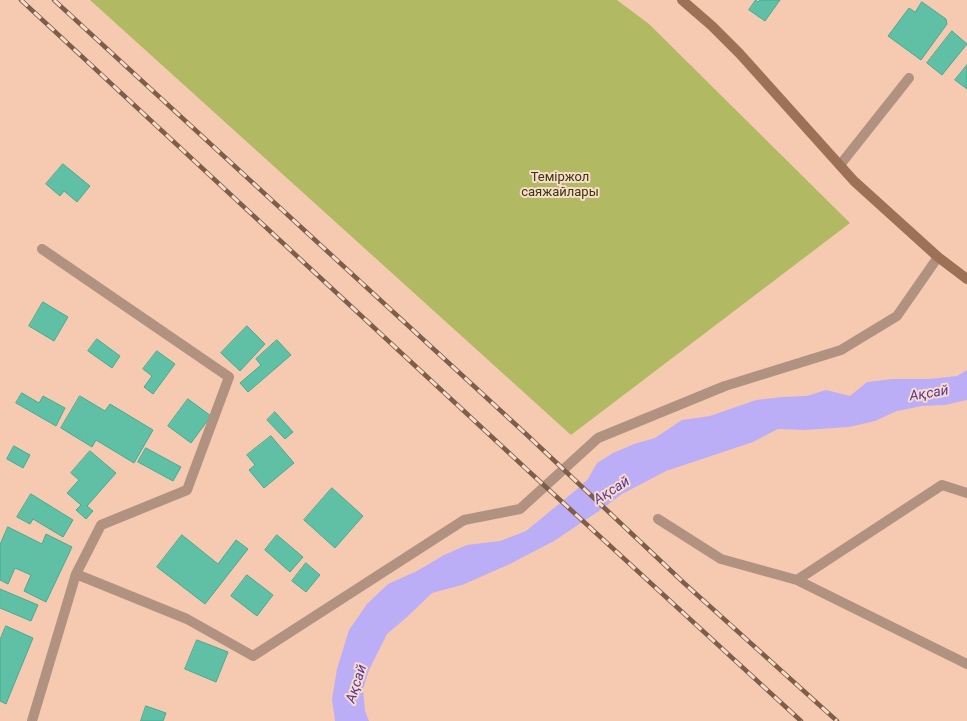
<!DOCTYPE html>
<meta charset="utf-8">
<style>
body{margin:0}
canvas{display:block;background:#f5cab0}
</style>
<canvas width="967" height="721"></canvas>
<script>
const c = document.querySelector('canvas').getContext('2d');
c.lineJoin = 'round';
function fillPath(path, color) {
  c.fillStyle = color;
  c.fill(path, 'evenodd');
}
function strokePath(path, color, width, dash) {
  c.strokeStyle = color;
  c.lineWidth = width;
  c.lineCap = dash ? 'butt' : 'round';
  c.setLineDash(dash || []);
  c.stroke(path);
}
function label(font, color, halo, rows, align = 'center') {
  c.font = font + ' Roboto,sans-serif';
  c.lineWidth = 4;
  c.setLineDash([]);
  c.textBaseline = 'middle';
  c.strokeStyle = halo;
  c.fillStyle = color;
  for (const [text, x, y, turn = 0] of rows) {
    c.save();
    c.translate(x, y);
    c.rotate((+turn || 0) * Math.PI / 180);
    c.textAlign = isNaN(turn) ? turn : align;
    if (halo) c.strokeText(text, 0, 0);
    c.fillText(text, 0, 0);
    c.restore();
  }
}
fillPath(new Path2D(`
 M90 0H617L649 24 850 223 571 435Z`), '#b2b963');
fillPath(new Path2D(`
 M967 370V400L945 405 922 406 897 411 875 421 849 427 804 430 778 429 753 442 666 471 622 494 599 511 554 541 510 564 462 585 432 593 407 617 387 634 369 670 363 689 365 711 369 721H335L332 699 337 669 349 630 367 604 388 584 417 571 444 555 467 545 500 541 526 531 576 490 588 479 597 463 613 453 634 444 655 438 682 420 710 416 756 400 782 397 807 396 826 390 850 396 867 382 892 379H929L957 376Z`), '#bcadf7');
const building = new Path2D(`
 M756 0 758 2 760 0H780L765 21 749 10Z
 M922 2 946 19 947 24 921 60 888 36 909 8 915 12Z
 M952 31 967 44 942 75 927 63Z
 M967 65V89L955 80Z
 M63 164 90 186 77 202 64 191 60 196 46 184Z
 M43 302 68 317 54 341 29 326Z
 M247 326 265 344 240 371 221 353Z
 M97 339 120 356 112 368 88 351Z
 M277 340 291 355 248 392 240 383 261 365 256 359Z
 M157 351 175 364 153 394 144 387 152 376 143 369Z
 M22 393 39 403 43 396 65 408 56 426 16 403Z
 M80 396 105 411 110 404 153 430 134 463 96 440 92 447 61 428Z
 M188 399 211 416 191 443 168 426Z
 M275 412 293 432 285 439 267 420Z
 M271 436 294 463 264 488 249 470 255 465 247 455Z
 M14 446 30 455 23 468 7 459Z
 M146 448 181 467 173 481 138 462Z
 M90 451 116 473 87 506 93 511 86 519 76 510 81 505 67 493 79 480 71 473Z
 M332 488 363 516 335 548 304 520Z
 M31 494 73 520 63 537 33 519 30 524 17 517Z
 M8 527 42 544 46 534 72 547 46 602 24 591 31 575 15 568 8 584 0 580V545Z
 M182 535 218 564 236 540 248 549 205 604 157 567Z
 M277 535 303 557 290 572 265 550Z
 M306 563 320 575 306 592 292 581Z
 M247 575 273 595 257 616 231 596Z
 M0 589 38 605 31 621 0 608Z
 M6 626 33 638 6 704 0 701V640Z
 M197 640 228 652 216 682 185 669Z
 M146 706 166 713 163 721H141Z`);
fillPath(building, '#5fc0a5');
strokePath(building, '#47aa90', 1);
strokePath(new Path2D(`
 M840 165 909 78
 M658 519 721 559 797 580 967 664
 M76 574 187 619 253 656 464 520 520 509 598 438 725 386 841 350 897 316 938 257
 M797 580 942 485 967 493
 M32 721 76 574 101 525 187 490 229 377 42 249`), '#b19280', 10);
strokePath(new Path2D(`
 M682 0 712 26 740 54 854 181 938 257 967 279`), '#9d7156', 10);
const rail = new Path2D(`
 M21 0 535 477 801 721
 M54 0 526 434 684 583 837 721`);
strokePath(rail, '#7e5e49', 4.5);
strokePath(rail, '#f8dbc9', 3, [9]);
label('13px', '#36390c', '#f8dbc9', [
 ["Теміржол",560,178],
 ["саяжайлары",560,193]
]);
label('italic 14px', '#57369e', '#f8dbc9', [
 ["Ақсай",929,394,-9],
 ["Ақсай",612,491,-32],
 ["Ақсай",357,684,-72]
]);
</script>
